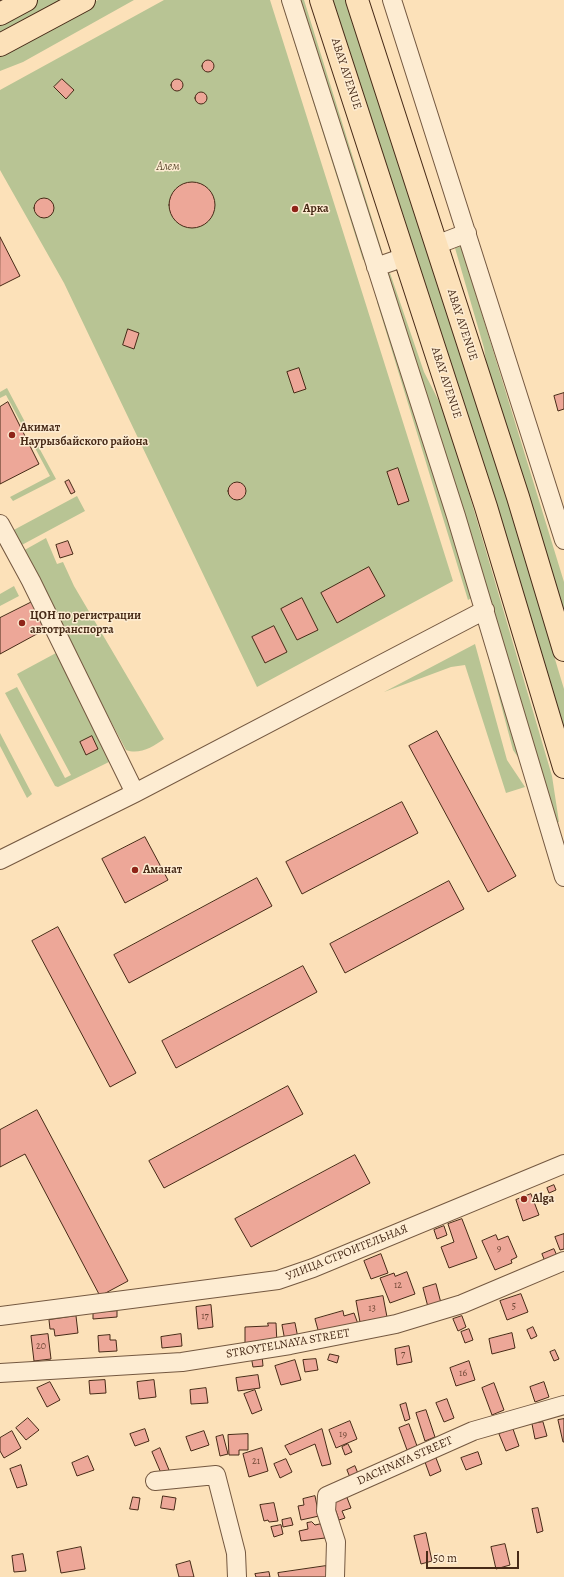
<!DOCTYPE html>
<meta charset="utf-8">
<style>
body{margin:0}
#map{position:relative;width:564px;height:1577px;overflow:hidden;background:#fce1b9;font-family:Alegreya,serif}
canvas{display:block}
.scale{position:absolute;left:426px;top:1551px;width:93px;height:18px;box-sizing:border-box;border:2px solid #472a17;border-top:0;padding-left:5px;font-size:12px;line-height:14px;white-space:nowrap;color:#472a17;-webkit-text-stroke:3px #fdecd2;paint-order:stroke}
</style>
<div id="map">
<canvas width="564" height="1577"></canvas>
<div class="scale">50 m</div>
</div>
<script>
const c = document.querySelector('canvas').getContext('2d');
c.lineJoin = 'round';
function fillPath(path, color) {
  c.fillStyle = color;
  c.fill(path, 'evenodd');
}
function strokePath(path, color, width, dash) {
  c.strokeStyle = color;
  c.lineWidth = width;
  c.lineCap = dash ? 'butt' : 'round';
  c.setLineDash(dash || []);
  c.stroke(path);
}
function label(font, color, halo, rows, align = 'center') {
  c.font = font + ' Alegreya,serif';
  c.lineWidth = 3;
  c.setLineDash([]);
  c.textBaseline = 'middle';
  c.strokeStyle = halo;
  c.fillStyle = color;
  for (const [text, x, y, turn = 0] of rows) {
    c.save();
    c.translate(x, y);
    c.rotate((+turn || 0) * Math.PI / 180);
    c.textAlign = isNaN(turn) ? turn : align;
    if (halo) c.strokeText(text, 0, 0);
    c.fillText(text, 0, 0);
    c.restore();
  }
}
fillPath(new Path2D(`
 M37 0H70L0 37V21Z
 M98 0H134L23 62 0 71V53Z
 M164 0H270L453 581 257 687 64 283 0 170V90Z
 M281 0H287L368 258 363 260Z
 M297 0H304L382 251 377 253Z
 M333 0H345L507 500 564 689V728L497 504Z
 M461 246 564 582V625L492 402 484 348 455 248Z
 M390 273 424 372 446 415 552 776 559 822 553 823 385 275Z
 M382 299 473 597 468 600 377 302Z
 M7 388 25 422 21 423 6 395 0 398V392Z
 M37 444 56 479 13 501 10 497 50 476 34 446Z
 M77 496 85 511 18 547 10 532Z
 M46 538 57 564 63 562 74 586 164 739C153 747 139 755 126 750L21 552Z
 M14 586 19 596 0 606V594Z
 M482 633 528 772 513 750Z
 M475 644 507 760 525 787 506 793 465 665 451 667 384 692Z
 M56 653 111 755V761L58 787 55 786 5 693 17 687 65 778 71 775 17 674Z
 M0 733 32 794 27 798 0 746Z`), '#b8c494');
const building = new Path2D(`
 M202 66a6 6 0 1 1 12 0a6 6 0 1 1-12 0Z
 M171 85a6 6 0 1 1 12 0a6 6 0 1 1-12 0Z
 M62 79 74 90 66 99 54 87Z
 M195 98a6 6 0 1 1 12 0a6 6 0 1 1-12 0Z
 M169 205a23 23 0 1 1 46 0a23 23 0 1 1-46 0Z
 M34 208a10 10 0 1 1 20 0a10 10 0 1 1-20 0Z
 M0 237 20 276 0 286Z
 M128 329 139 333 134 349 123 345Z
 M299 368 306 389 294 393 287 372Z
 M564 393V409L558 411 554 396Z
 M8 402 39 464 0 484V407Z
 M398 468 409 501 398 505 387 472Z
 M69 480 75 492 71 494 65 482Z
 M228 491a9 9 0 1 1 18 0a9 9 0 1 1-18 0Z
 M68 541 73 554 60 558 56 545Z
 M369 567 385 596 337 623 321 593Z
 M302 598 318 630 297 640 281 609Z
 M32 602 46 629 0 654V618Z
 M274 626 287 652 265 663 252 637Z
 M437 731 516 876 488 892 409 746Z
 M92 736 98 749 86 755 80 742Z
 M402 802 418 833 302 894 286 862Z
 M145 837 168 880 125 903 102 859Z
 M257 878 272 906 129 983 114 955Z
 M449 881 464 909 345 973 330 944Z
 M58 927 136 1073 110 1087 32 941Z
 M303 966 317 992 176 1068 162 1041Z
 M288 1086 303 1114 164 1188 149 1161Z
 M37 1110 128 1281 100 1296 25 1154 0 1167V1130Z
 M355 1155 370 1183 251 1247 235 1219Z
 M554 1185 556 1190 549 1193 547 1188Z
 M531 1194 539 1215 523 1221 516 1200Z
 M462 1219 477 1258 449 1268 441 1247 454 1242 448 1224Z
 M444 1226 447 1235 437 1239 434 1230Z
 M564 1234V1249L560 1250 555 1237Z
 M496 1235 498 1240 508 1236 517 1257 511 1260 512 1263 495 1270 482 1241Z
 M554 1249 558 1258 546 1264 542 1254Z
 M381 1254 388 1273 371 1279 364 1261Z
 M407 1272 415 1294 390 1303 380 1278 394 1273 395 1276Z
 M436 1284 441 1303 428 1307 423 1288Z
 M521 1294 528 1312 507 1320 500 1301Z
 M383 1296 387 1317 360 1322 356 1301Z
 M211 1305 213 1327 198 1329 196 1307Z
 M117 1311V1317L93 1319V1313Z
 M343 1311 344 1316 354 1313 358 1324 320 1337 315 1319Z
 M76 1316 78 1333 55 1336 54 1329H50L49 1320Z
 M462 1316 466 1327 458 1331 453 1319Z
 M268 1323H276L277 1344H245V1327L268 1326Z
 M295 1323 298 1338 285 1341 282 1325Z
 M533 1327 537 1336 531 1339 527 1330Z
 M469 1329 473 1340 465 1343 461 1332Z
 M512 1333 515 1348 492 1354 489 1339Z
 M48 1334 51 1359 34 1361 31 1336Z
 M181 1334 182 1346 162 1348 161 1337Z
 M110 1335V1340H116L117 1351 99 1352 98 1336Z
 M409 1346 412 1362 397 1365 395 1349Z
 M555 1350 559 1359 554 1361 550 1352Z
 M330 1354 339 1356 337 1363 328 1360Z
 M262 1355 263 1366 253 1367 251 1356Z
 M316 1359 318 1370 305 1372 303 1360Z
 M295 1360 301 1380 281 1385 275 1366Z
 M469 1361 475 1380 456 1386 450 1368Z
 M258 1375 260 1388 238 1391 236 1378Z
 M105 1380 106 1393 90 1394 89 1381Z
 M154 1380 156 1397 139 1399 137 1382Z
 M50 1382 60 1400 47 1407 37 1388Z
 M544 1382 549 1397 535 1402 530 1387Z
 M494 1383 504 1410 492 1415 482 1388Z
 M206 1388 208 1403 191 1404 190 1390Z
 M255 1390 262 1410 252 1414 244 1394Z
 M447 1399 454 1418 444 1422 436 1403Z
 M406 1403 410 1419 405 1421 400 1405Z
 M426 1410 435 1437 425 1441 416 1413Z
 M28 1418 39 1430 26 1440 16 1428Z
 M564 1419V1442H563L558 1420Z
 M350 1421 357 1439 336 1448 329 1430Z
 M543 1422 547 1436 535 1439 532 1424Z
 M409 1424 417 1446 407 1450 399 1428Z
 M145 1429 149 1441 135 1446 130 1434Z
 M322 1429 331 1464 322 1466 315 1444 290 1455 285 1446Z
 M513 1429 519 1446 506 1451 499 1434Z
 M12 1431 21 1448 4 1458 0 1451V1438Z
 M204 1431 209 1445 191 1451 186 1437Z
 M248 1434V1450H239V1455H229L228 1435Z
 M223 1435 228 1454 220 1456 216 1437Z
 M348 1444 352 1452 345 1455 342 1447Z
 M160 1448 169 1470 161 1473 152 1452Z
 M262 1448 268 1471 249 1477 243 1454Z
 M478 1452 482 1464 466 1470 461 1458Z
 M88 1456 94 1470 77 1476 72 1463Z
 M436 1458 441 1471 430 1476 425 1462Z
 M286 1459 292 1472 280 1478 274 1464Z
 M21 1465 27 1485 17 1488 10 1469Z
 M355 1466 359 1476 351 1480 347 1470Z
 M346 1495 351 1508 342 1511 345 1518 339 1520 332 1500Z
 M163 1496 176 1498 174 1510 161 1508Z
 M315 1496 319 1516 301 1520 298 1506 304 1505 303 1499Z
 M133 1497 140 1498 138 1510 130 1509Z
 M274 1503 278 1521 269 1522 268 1520 264 1521 260 1505Z
 M538 1508 543 1531 537 1533 532 1509Z
 M291 1518 293 1525 283 1527 282 1520Z
 M312 1522 315 1525 324 1523 325 1538 301 1541 299 1531 308 1529 307 1523Z
 M281 1525 283 1534 274 1537 271 1527Z
 M426 1533 432 1561 421 1564 414 1536Z
 M505 1544 510 1565 496 1569 491 1547Z
 M81 1547 85 1569 61 1573 57 1552Z
 M23 1554 26 1571 14 1572 12 1556Z
 M190 1561 194 1577H179L176 1565Z
 M326 1566 328 1577H279L278 1573Z
 M269 1572 270 1577H256L255 1574Z`);
fillPath(building, '#eda798');
strokePath(building, '#472a17', 1);
const minor = new Path2D(`
 M291 0 456 516 564 877
 M392 0 564 540
 M436 245 467 233
 M376 267 405 257
 M0 524 31 581 135 793
 M0 860 135 793 485 610
 M0 1316 278 1280 313 1268 564 1164
 M0 1373 182 1362 290 1345 396 1324 462 1304 564 1261
 M155 1481 216 1475 236 1553 237 1577
 M335 1577 336 1542 326 1511 327 1496 473 1431 564 1405`);
const major = new Path2D(`
 M321 0 486 507 564 767
 M357 0 518 497 564 650
 M0 14 26 0
 M0 45 84 0`);
strokePath(minor, '#745840', 20);
strokePath(major, '#472a17', 24);
strokePath(minor, '#fdecd2', 18);
strokePath(major, '#fce1b9', 22);
for (const [x, y, r, color] of [
 [295,209,4,"#8f2418"],
 [12,435,4,"#8f2418"],
 [22,623,4,"#8f2418"],
 [135,870,4,"#8f2418"],
 [524,1199,4,"#8f2418"]
]) {
  const dot = new Path2D();
  dot.arc(x, y, r, 0, 2 * Math.PI);
  c.fillStyle = color;
  c.fill(dot);
  strokePath(dot, '#fdecd2', 1.5);
}
label('10px', '#704937', null, [
 ["9",499,1249],
 ["12",398,1286],
 ["5",514,1307],
 ["13",372,1309],
 ["17",205,1317],
 ["20",41,1347],
 ["7",403,1355],
 ["16",463,1374],
 ["19",343,1435],
 ["21",256,1462]
]);
label('12px', '#472a17', '#fdecd2', [
 ["ABAY AVENUE",346,74,72],
 ["ABAY AVENUE",462,325,72],
 ["ABAY AVENUE",446,383,72],
 ["УЛИЦА СТРОИТЕЛЬНАЯ",347,1253,-22],
 ["STROYTELNAYA STREET",288,1344,-10],
 ["DACHNAYA STREET",405,1461,-24]
]);
label('italic 12px', '#635036', '#fdecd2', [
 ["Алем",168,167]
]);
label('bold 12px', '#472a17', '#fdecd2', [
 ["Арка",303,209],
 ["Акимат",20,428],
 ["Наурызбайского района",20,442],
 ["ЦОН по регистрации",30,616],
 ["автотранспорта",30,630],
 ["Аманат",143,870],
 ["Alga",532,1199]
], 'left');
</script>
